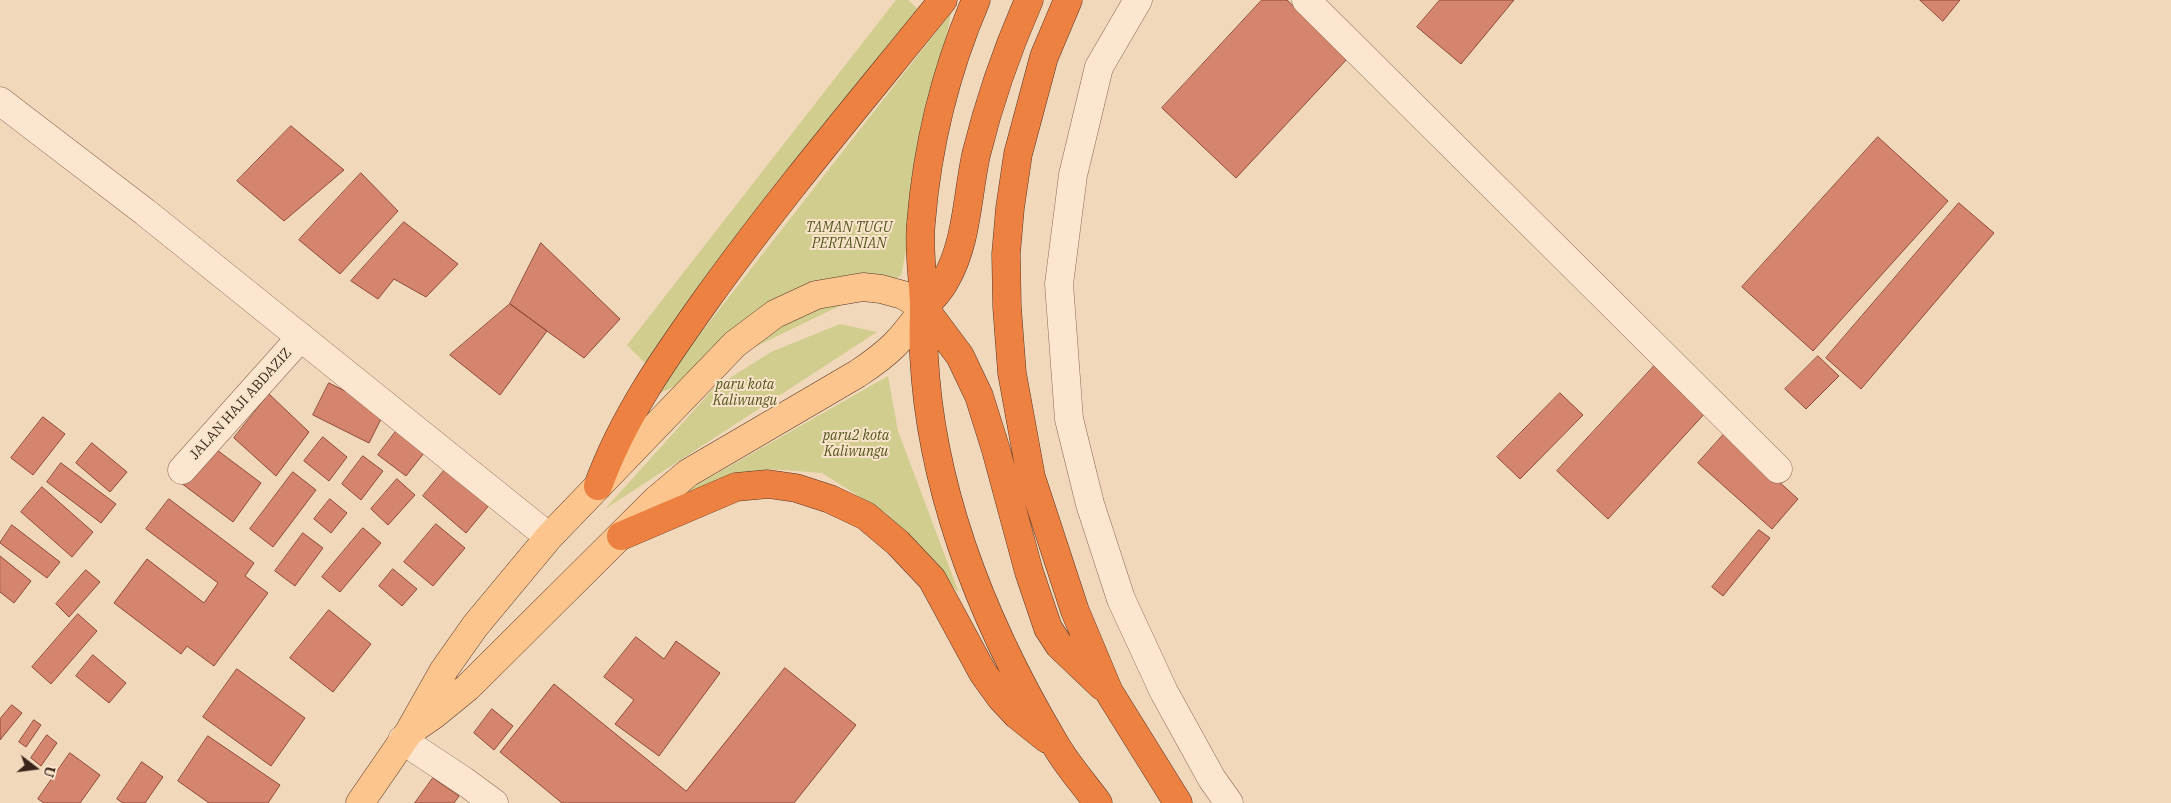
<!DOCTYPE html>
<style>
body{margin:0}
#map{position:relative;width:2171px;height:803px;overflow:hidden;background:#f2d8bb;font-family:"IBM Plex Serif",serif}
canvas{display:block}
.north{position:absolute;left:10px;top:743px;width:50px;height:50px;-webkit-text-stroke:4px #f9e3cb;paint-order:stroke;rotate:105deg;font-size:14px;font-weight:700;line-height:20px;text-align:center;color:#39231a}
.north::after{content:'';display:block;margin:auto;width:18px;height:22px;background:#39231a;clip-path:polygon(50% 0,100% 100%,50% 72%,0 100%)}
</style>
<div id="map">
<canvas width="2171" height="803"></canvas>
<div class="north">U</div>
</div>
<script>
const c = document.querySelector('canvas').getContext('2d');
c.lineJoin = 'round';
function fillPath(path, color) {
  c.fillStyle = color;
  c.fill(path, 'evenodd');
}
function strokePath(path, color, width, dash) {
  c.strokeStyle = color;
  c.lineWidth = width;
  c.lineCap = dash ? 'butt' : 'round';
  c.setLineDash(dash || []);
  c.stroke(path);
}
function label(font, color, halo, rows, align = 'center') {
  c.font = font + ' "IBM Plex Serif",serif';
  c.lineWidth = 4;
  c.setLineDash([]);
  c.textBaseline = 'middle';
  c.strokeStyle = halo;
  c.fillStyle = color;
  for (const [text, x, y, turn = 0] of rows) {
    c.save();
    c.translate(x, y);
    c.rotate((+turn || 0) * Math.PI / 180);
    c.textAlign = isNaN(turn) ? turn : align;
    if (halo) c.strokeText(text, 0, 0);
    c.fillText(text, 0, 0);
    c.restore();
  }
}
fillPath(new Path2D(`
 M896 0H908L921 12 647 365 627 345Z
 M951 13 901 276 650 398Z
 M840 324 877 332 605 509 714 388 771 352Z
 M888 376 898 431 959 593 887 514 822 473 769 469 686 491Z`), '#d1cd8e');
const building = new Path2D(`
 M1262 0H1287L1348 58 1236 178 1162 108Z
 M1440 0H1514L1461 64 1417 27Z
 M1920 0H1960L1943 21Z
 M291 126 344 170 284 221 237 181Z
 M1878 137 1948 201 1813 351 1742 287Z
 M361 173 398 211 340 274 299 240Z
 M1959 203 1994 233 1861 389 1826 358Z
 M404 222 458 264 426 297 394 279 378 299 351 281Z
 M541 243 620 319 584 358 510 304Z
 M510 304 547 331 500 395 450 355Z
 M1818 356 1839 376 1806 409 1785 389Z
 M1656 364 1707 411 1608 519 1557 471Z
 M329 383 385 411 369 443 313 415Z
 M1560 393 1583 415 1520 479 1497 457Z
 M269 394 309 432 276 476 234 438Z
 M43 417 65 434 33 475 11 458Z
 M403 422 431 444 406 476 378 455Z
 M1725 433 1798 499 1772 529 1698 463Z
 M323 437 347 457 329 481 304 461Z
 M92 443 127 472 110 492 76 463Z
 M209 444 261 483 233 522 181 483Z
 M363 456 383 471 361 500 342 484Z
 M452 461 496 497 466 533 423 496Z
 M61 463 116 504 101 523 47 482Z
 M293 472 316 490 273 547 250 529Z
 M397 479 415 495 388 525 371 509Z
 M42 487 93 532 72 557 21 512Z
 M169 499 254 563 245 576 268 593 214 666 187 646 181 654 114 603 147 559 204 603 218 583 146 529Z
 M330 499 347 513 331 533 314 519Z
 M436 524 465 548 433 586 404 562Z
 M12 525 60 562 47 578 0 543Z
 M363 528 381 543 340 592 322 577Z
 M1759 530 1770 538 1723 596 1712 587Z
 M303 533 323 548 295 586 275 571Z
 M0 556 31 581 14 603 0 592Z
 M393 569 417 589 402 606 379 586Z
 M86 570 100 582 69 617 56 604Z
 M329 610 371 644 333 692 290 658Z
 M78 614 97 631 51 684 32 667Z
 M636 637 664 659 676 641 720 673 659 756 615 724 634 700 604 677Z
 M93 655 126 683 109 703 76 676Z
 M785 668 856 725 794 803H562L500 752 554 684 686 791Z
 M237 669 305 718 271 766 203 717Z
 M12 705 22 713 0 740V719Z
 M492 709 513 726 494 750 474 733Z
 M34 720 41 725 26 747 19 742Z
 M47 735 57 743 41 766 31 758Z
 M208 736 280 785 268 803H209L178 781Z
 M70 753 100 775 80 803H44L38 799Z
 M142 762 163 777 145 803H123L117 799Z
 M433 778 459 796 454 803H415Z`);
fillPath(building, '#d5856d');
strokePath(building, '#8d4936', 1);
const minor = new Path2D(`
 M1138 0 1099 67 1073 175 1059 284 1069 419 1090 504 1121 599 1164 692 1212 779 1229 803
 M1306 0 1778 469
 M0 101 145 212 549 537
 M182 470 301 337
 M402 740 464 781 494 803`);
const major = new Path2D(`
 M360 803 409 732 444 670 475 626 549 537 735 344 775 314 816 295 863 287 881 289 903 295 924 308C902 340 889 353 857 374L688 473 656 500 468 687 435 714 409 732`);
const highway = new Path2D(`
 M976 0C946 70 927 148 921 223 918 251 924 281 924 309 924 324 923 340 924 356 931 495 985 626 1055 744 1067 765 1084 784 1098 803
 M1068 0 1044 57 1018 154 1010 208 1006 254 1007 307 1012 373 1031 477 1075 611 1109 692 1178 803
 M924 308 960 356 979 396 996 450 1029 572 1048 628 1059 645 1102 686
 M924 308C931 299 940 291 945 281 967 244 967 197 976 155 989 102 1007 50 1029 0
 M598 486C623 417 664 359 706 300 780 197 863 99 943 0
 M621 536 736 487 768 484 796 488 830 499 866 516 898 543 932 579 983 673 1001 698 1017 715 1047 739`);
strokePath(minor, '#8b6753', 29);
strokePath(major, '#583628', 29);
strokePath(highway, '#583628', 29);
strokePath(minor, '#fce6cf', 28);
strokePath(major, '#fbc58d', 28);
strokePath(highway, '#ed8141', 28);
label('italic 14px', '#53571e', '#f9e3cb', [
 ["TAMAN TUGU",849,228],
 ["PERTANIAN",849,244],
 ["paru kota",745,385],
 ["Kaliwungu",745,401],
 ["paru2 kota",856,436],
 ["Kaliwungu",856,452]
]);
label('14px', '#39231a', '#f9e3cb', [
 ["JALAN HAJI ABDAZIZ",241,404,-48]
]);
</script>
